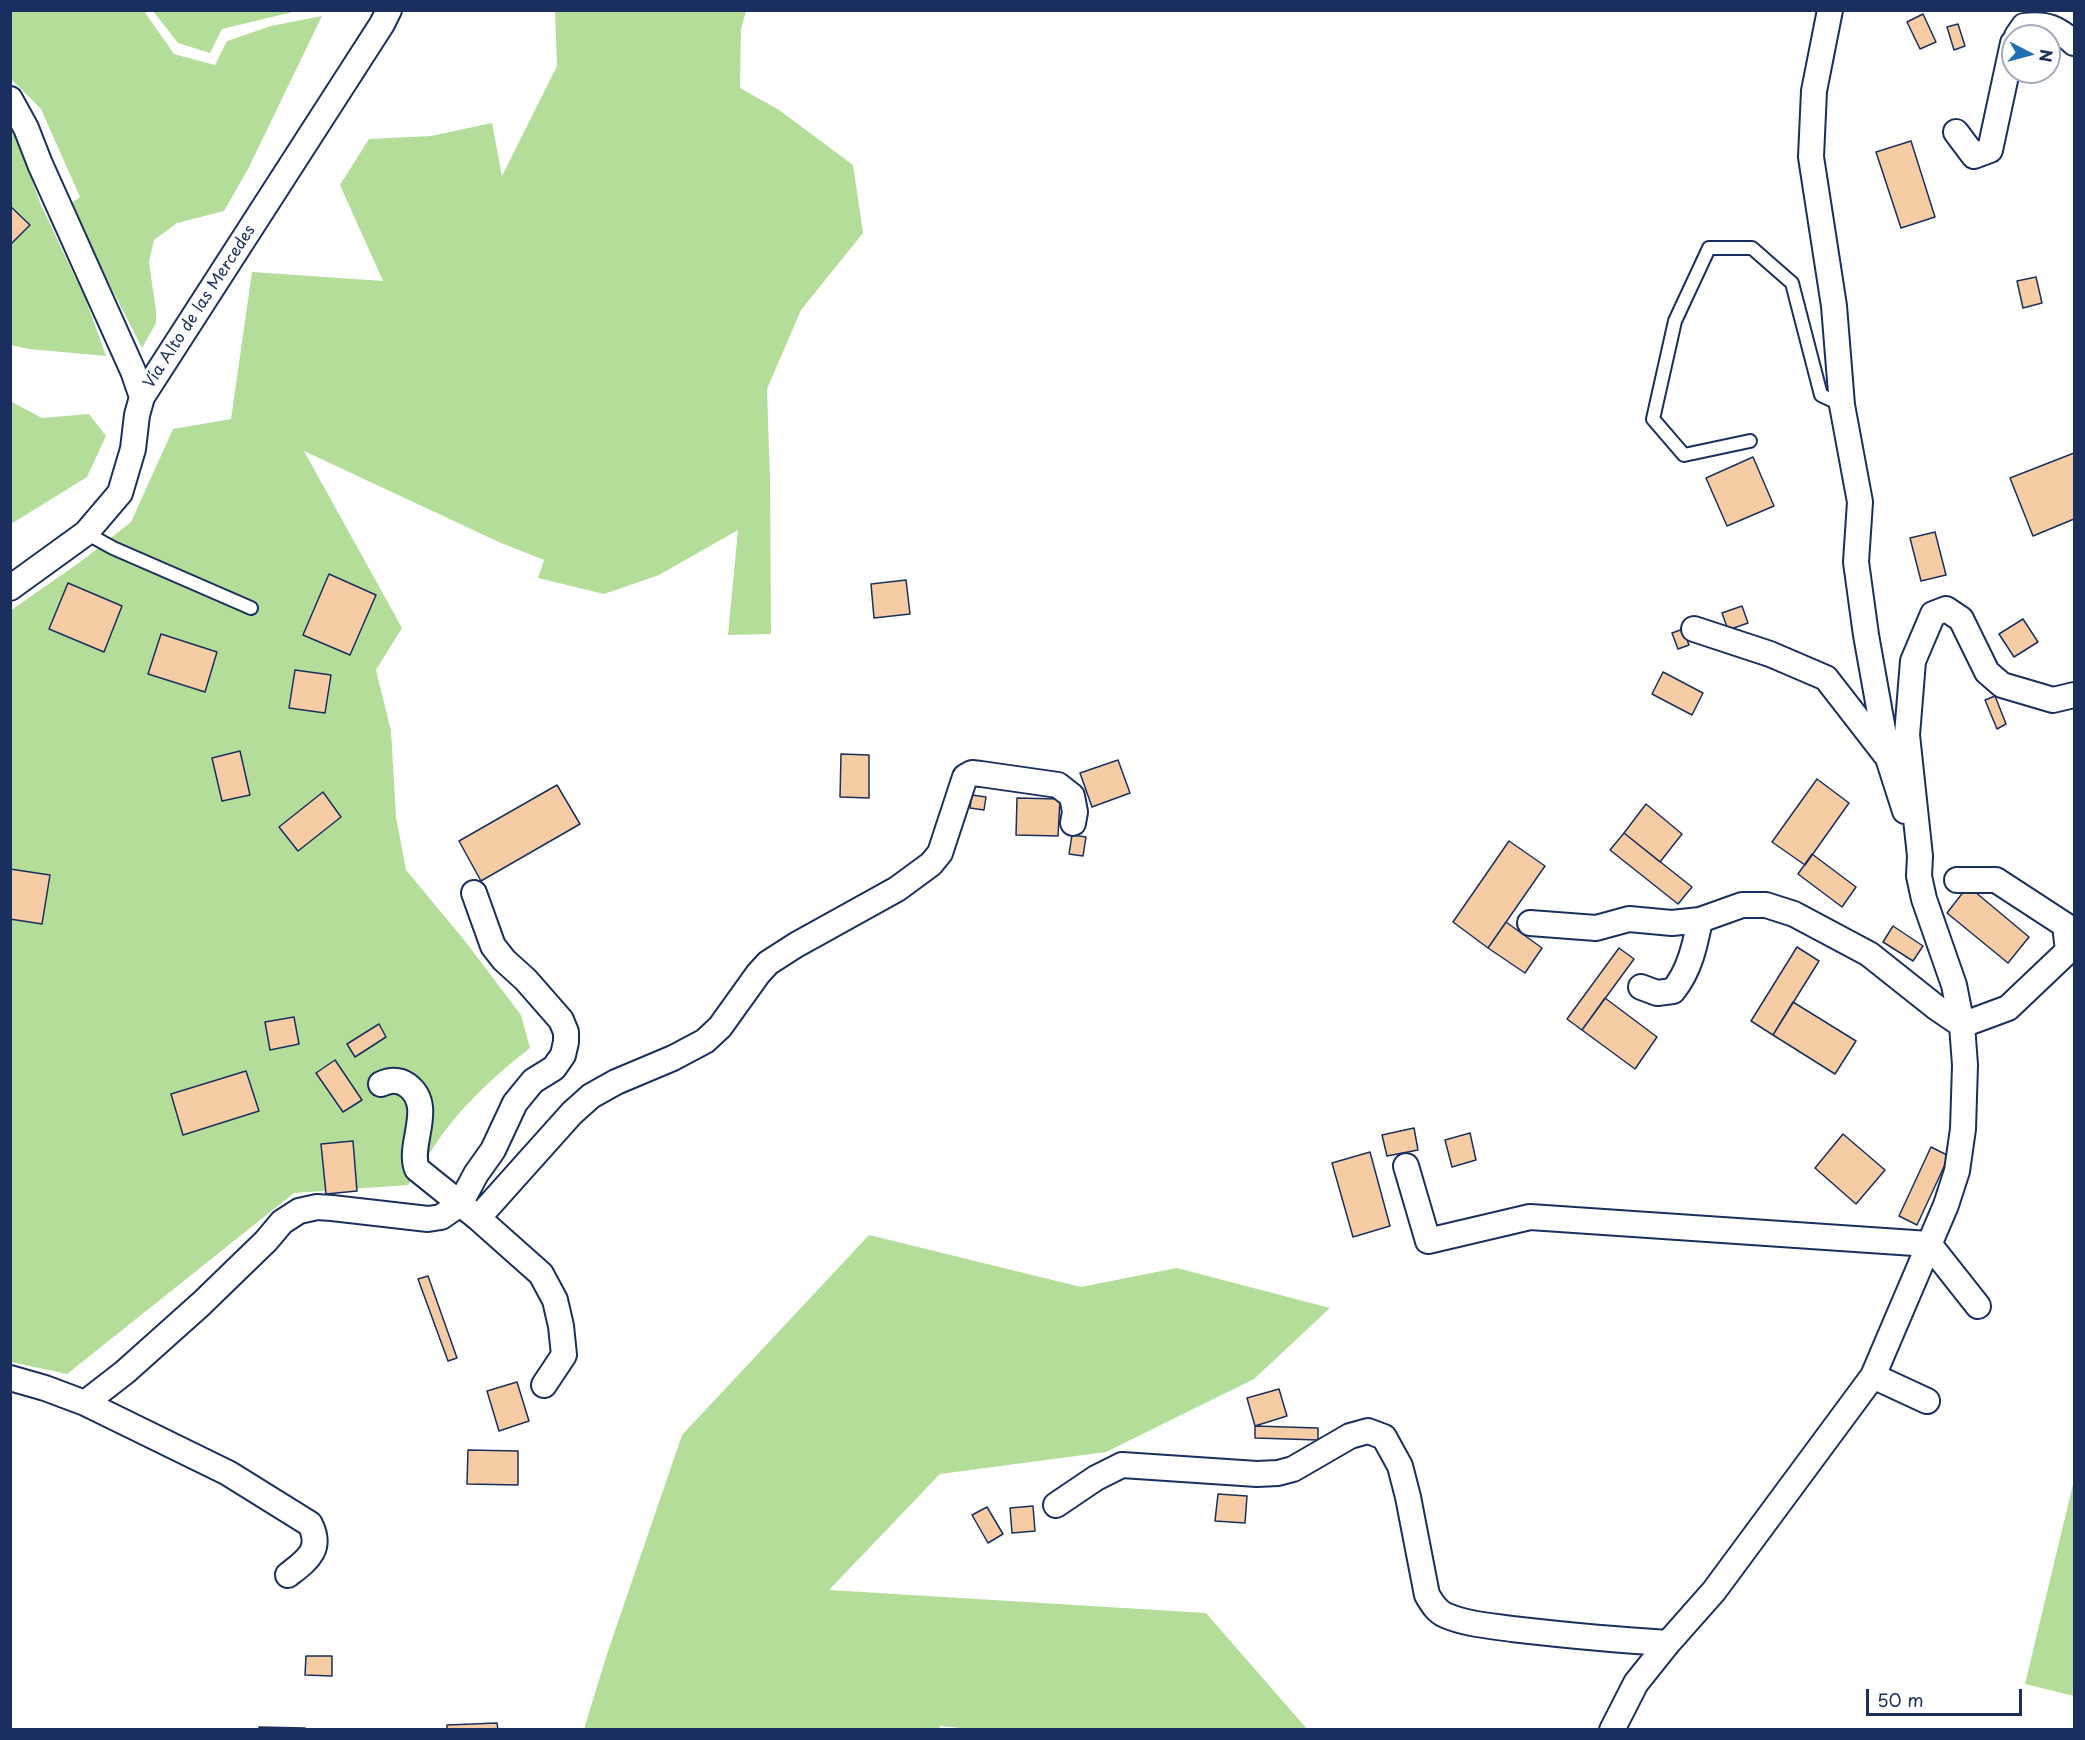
<!DOCTYPE html>
<meta charset="utf-8">
<style>
body{margin:0}
#map{position:relative;width:2085px;height:1740px;overflow:hidden;background:#fff;font-family:"Playpen Sans",sans-serif}
canvas{display:block}
.frame{position:absolute;inset:0;border:12px solid #1b2f5e;pointer-events:none}
.north{position:absolute;left:2001px;top:24px;width:60px;height:60px;box-sizing:border-box;background:#fff;border:2px solid #a4acbf;border-radius:50%;rotate:96deg;font-size:16px;font-weight:700;line-height:24px;text-align:center;color:#1b2f5e}
.north::after{content:'';display:block;margin:auto;width:21px;height:27px;background:#1f6fb2;clip-path:polygon(50% 0,100% 100%,50% 72%,0 100%)}
.scale{position:absolute;left:1866px;top:1689px;width:156px;height:27px;box-sizing:border-box;border:3px solid #1b2f5e;border-top:0;padding-left:8px;font-size:18px;line-height:21px;white-space:nowrap;color:#1b2f5e;-webkit-text-stroke:4px #fff;paint-order:stroke}
</style>
<div id="map">
<canvas width="2085" height="1740"></canvas>
<div class="frame"></div>
<div class="north">N</div>
<div class="scale">50 m</div>
</div>
<script>
const c = document.querySelector('canvas').getContext('2d');
c.lineJoin = 'round';
function fillPath(path, color) {
  c.fillStyle = color;
  c.fill(path, 'evenodd');
}
function strokePath(path, color, width, dash) {
  c.strokeStyle = color;
  c.lineWidth = width;
  c.lineCap = dash ? 'butt' : 'round';
  c.setLineDash(dash || []);
  c.stroke(path);
}
function label(font, color, halo, rows, align = 'center') {
  c.font = font + ' "Playpen Sans",sans-serif';
  c.lineWidth = 4.5;
  c.setLineDash([]);
  c.textBaseline = 'middle';
  c.strokeStyle = halo;
  c.fillStyle = color;
  for (const [text, x, y, turn = 0] of rows) {
    c.save();
    c.translate(x, y);
    c.rotate((+turn || 0) * Math.PI / 180);
    c.textAlign = isNaN(turn) ? turn : align;
    if (halo) c.strokeText(text, 0, 0);
    c.fillText(text, 0, 0);
    c.restore();
  }
}
fillPath(new Path2D(`
 M10 11H144L174 54 215 65 227 41 271 26 322 16 248 169 224 211 177 223 154 240 149 262 156 311V323L142 348 69 205 80 197 41 109 11 79Z
 M153 11H297L222 29 210 53 178 43Z
 M555 11H746L741 29 740 88 779 110 853 165 863 233 801 310 767 389 770 481 771 634 728 635 738 530 659 575 604 594 538 578 544 560 501 543 304 451 402 628 376 670 391 731 396 817 406 870 465 941 521 1015 530 1048C499 1072 468 1100 444 1132 432 1149 420 1168 408 1185L294 1193 67 1374 11 1362 10 611 83 560 131 522 173 429 231 419 252 272 383 281 340 185 369 139 431 136 492 123 502 176 557 66Z
 M10 120 41 205 86 300 106 356 29 349 11 345Z
 M10 401 42 418 89 414 106 436 87 477 11 524Z
 M869 1235 1081 1287 1177 1268 1330 1308 1254 1379 1106 1452 940 1474 829 1590 1206 1613 1307 1729 982 1730 940 1726 939 1730 584 1729 607 1654 682 1435Z
 M2074 1480V1696L2025 1684Z`), '#b4dd99');
const building = new Path2D(`
 M1923 14 1936 42 1920 49 1907 22Z
 M1958 24 1965 46 1954 50 1947 27Z
 M1911 141 1935 217 1901 228 1876 152Z
 M10 206 30 225 10 245Z
 M2036 277 2042 303 2023 308 2017 281Z
 M2074 453V519L2033 536 2010 478Z
 M1753 457 1774 506 1727 526 1706 478Z
 M1935 532 1946 575 1921 581 1910 538Z
 M329 574 376 595 350 655 303 635Z
 M906 580 910 614 874 618 871 584Z
 M68 583 122 606 104 652 49 629Z
 M1742 606 1748 623 1728 630 1722 613Z
 M2023 619 2038 642 2014 657 1999 634Z
 M1683 629 1689 645 1678 649 1672 633Z
 M161 634 217 652 205 692 148 674Z
 M295 670 331 675 325 713 289 708Z
 M1663 672 1703 693 1692 715 1652 694Z
 M1995 696 2006 724 1997 729 1985 700Z
 M240 751 250 795 222 801 212 758Z
 M841 754 869 755V798L840 797Z
 M1118 760 1130 793 1092 807 1080 773Z
 M1817 779 1849 803 1805 865 1772 842Z
 M557 785 580 824 481 881 459 841Z
 M323 792 341 817 298 851 279 827Z
 M972 795 986 797 984 810 970 808Z
 M1017 798 1060 799 1058 836 1016 835Z
 M1646 804 1682 834 1660 862 1624 833Z
 M1624 833 1692 887 1678 904 1610 850Z
 M1072 835 1086 837 1083 856 1069 854Z
 M1509 841 1545 866 1488 948 1453 922Z
 M1812 854 1856 887 1842 907 1798 874Z
 M10 869 50 875 42 924 10 919Z
 M1968 886 2029 937 2008 963 1947 913Z
 M1506 922 1542 948 1525 973 1488 948Z
 M1893 926 1923 946 1913 961 1883 942Z
 M1797 947 1819 961 1773 1035 1751 1021Z
 M1619 948 1634 959 1582 1030 1567 1019Z
 M1605 998 1657 1037 1635 1069 1582 1030Z
 M1793 1002 1856 1041 1835 1074 1773 1035Z
 M294 1017 299 1044 270 1050 265 1022Z
 M379 1024 386 1037 355 1057 347 1044Z
 M335 1060 362 1100 343 1112 316 1073Z
 M246 1071 259 1111 183 1135 171 1094Z
 M1414 1128 1418 1150 1387 1156 1382 1135Z
 M1470 1133 1476 1160 1452 1167 1445 1140Z
 M1843 1134 1885 1170 1856 1204 1815 1168Z
 M353 1141 357 1191 326 1194 321 1144Z
 M1931 1147 1949 1156 1917 1225 1899 1216Z
 M1370 1152 1390 1226 1353 1237 1332 1163Z
 M428 1276 457 1358 448 1361 418 1279Z
 M517 1382 529 1421 499 1431 487 1391Z
 M1279 1389 1287 1416 1255 1426 1247 1398Z
 M1255 1426 1318 1428V1440L1255 1438Z
 M468 1450 518 1451V1485L467 1484Z
 M1218 1494 1247 1496 1245 1523 1215 1521Z
 M1033 1506 1035 1531 1012 1533 1010 1508Z
 M987 1507 1003 1534 988 1543 972 1515Z
 M306 1656H332V1676L305 1675Z
 M497 1723 498 1730H447V1725Z
 M259 1727 305 1728V1730H259Z`);
fillPath(building, '#f5cca4');
strokePath(building, '#1b2f5e', 1.5);
const lane = new Path2D(`
 M1750 441 1684 455 1653 419 1675 321 1709 248H1752L1792 283 1821 395 1842 405
 M86 533 113 548 251 608`);
const street = new Path2D(`
 M1830 10 1814 91 1811 157 1834 306 1842 405 1860 502 1856 562 1866 635 1888 758 1905 811
 M2017 36 2024 26C2046 23 2058 28 2074 43
 M10 99 26 128 40 164 133 371 142 397
 M1956 132 1974 156 1990 150 2013 43
 M10 588 86 533 120 493 133 449 137 415 142 397 382 24 389 10
 M1694 629 1770 654 1826 678 1885 754
 M1957 880H1996L2065 925 2068 951 2008 1008 1962 1025
 M1530 923 1596 928 1629 919 1672 923 1700 920 1742 905H1766L1794 914 1869 954 1937 1008 1962 1025
 M1641 987 1657 993 1673 991C1690 970 1695 945 1700 920
 M381 1084C390 1080 398 1079 407 1085 436 1106 407 1144 417 1169L478 1218 541 1274 555 1300 561 1326 564 1355 544 1385
 M1406 1166 1428 1241 1530 1217 1929 1244 1978 1306
 M478 1218 572 1113 591 1096 616 1082 673 1058 705 1041 720 1027 758 974 768 963 796 945 897 889 931 864 940 853 965 777 972 773 981 774 1058 785 1072 796 1075 812 1073 823
 M1873 1376 1927 1401
 M10 1378 45 1388 85 1403 228 1473 310 1524C323 1550 307 1560 288 1575
 M85 1403 125 1372 201 1304 266 1241 282 1222 299 1211 317 1207 332 1208 428 1219 441 1217 460 1204 476 1174 493 1150 515 1103 533 1081 554 1068 563 1055 566 1042V1032L561 1020 526 980 504 960 493 946 474 893
 M1056 1505 1096 1478 1122 1465 1257 1474 1278 1473 1293 1469 1350 1436 1368 1431 1384 1437 1400 1466 1408 1497 1427 1595C1432 1603 1436 1611 1445 1615 1465 1624 1491 1626 1512 1629 1564 1635 1616 1640 1668 1643
 M1612 1730 1636 1683 1668 1643 1714 1591 1873 1376 1946 1205 1957 1171 1963 1129 1965 1065 1962 1025 1954 985 1924 899 1919 876 1920 856 1907 735 1913 661 1933 614 1946 609 1961 619 1987 672 2002 685 2053 700 2074 695`);
strokePath(lane, '#1b2f5e', 16);
strokePath(street, '#1b2f5e', 28);
strokePath(lane, '#fff', 12);
strokePath(street, '#fff', 24);
label('16px', '#1b2f5e', '#fff', [
 ["Vía Alto de las Mercedes",200,307,-57]
]);
</script>
